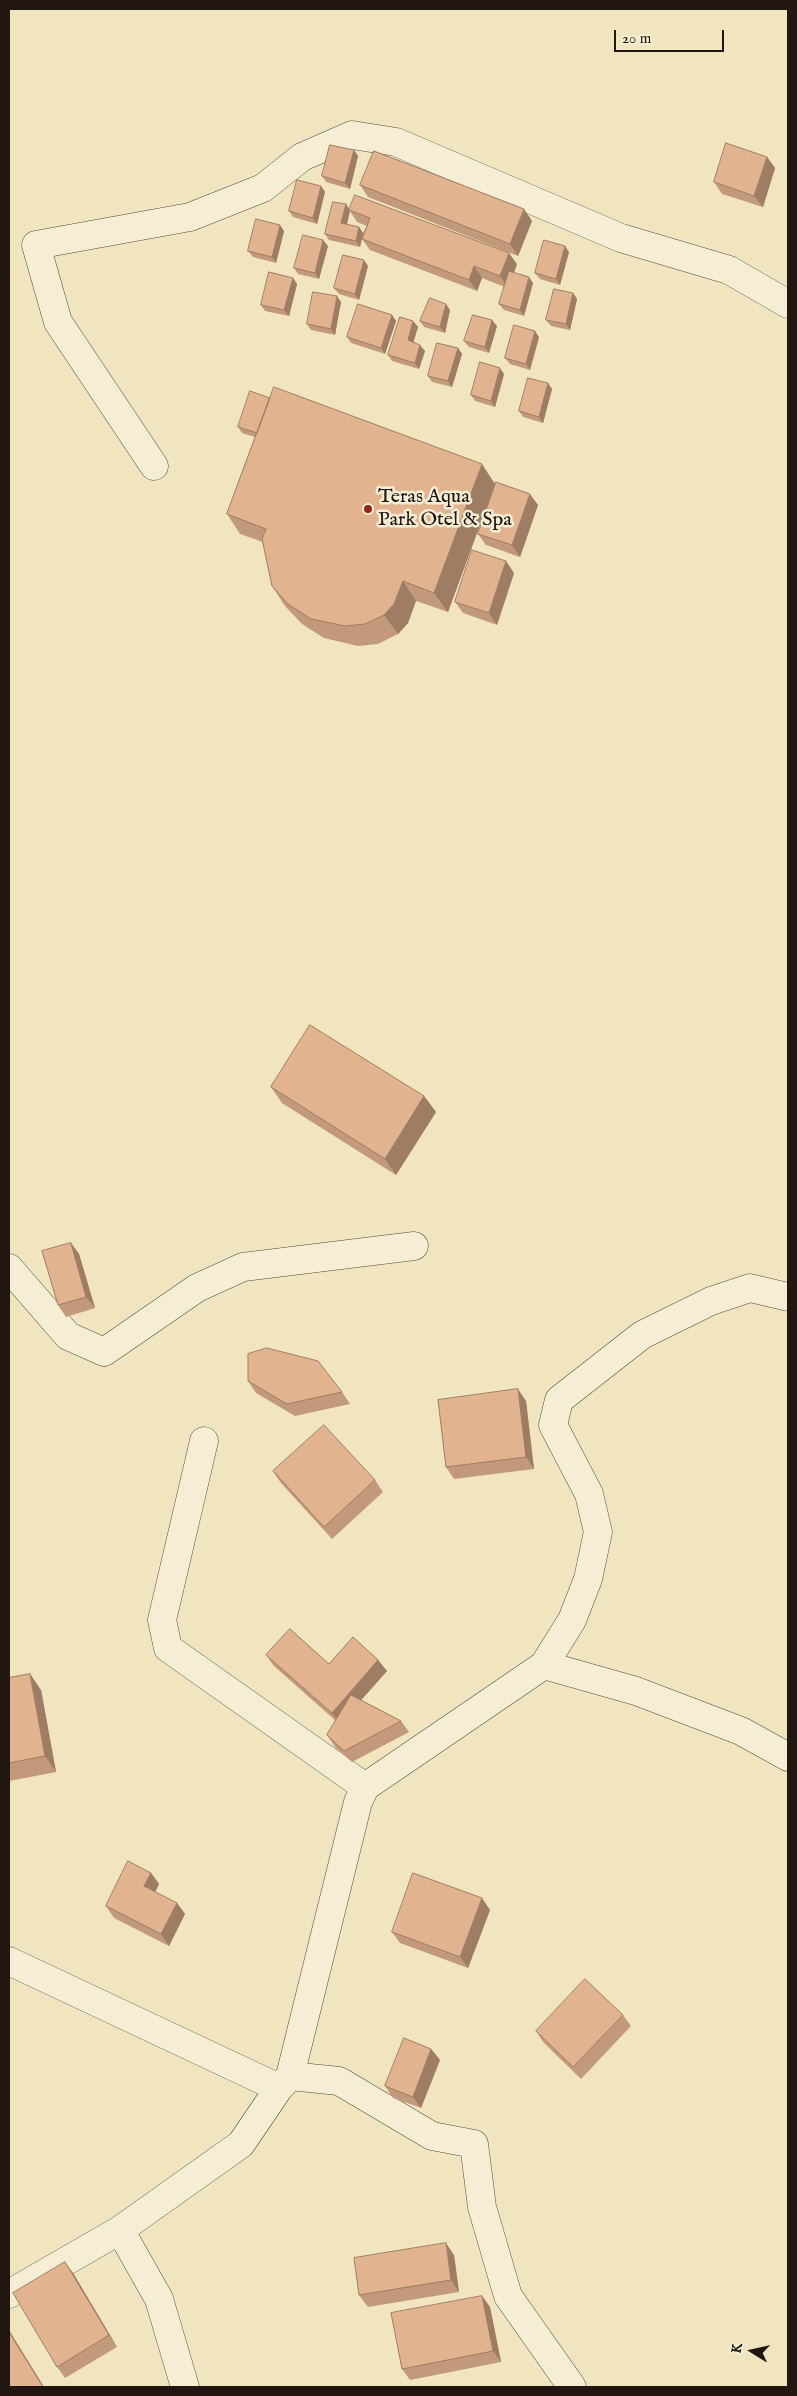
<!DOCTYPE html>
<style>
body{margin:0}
#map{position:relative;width:797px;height:2396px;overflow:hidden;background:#f0e5bf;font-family:"IM FELL English",serif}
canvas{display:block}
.frame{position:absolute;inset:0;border:10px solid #211710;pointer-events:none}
.north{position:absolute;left:727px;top:2326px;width:50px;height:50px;-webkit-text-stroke:4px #f5eed5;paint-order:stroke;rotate:280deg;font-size:14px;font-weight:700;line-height:20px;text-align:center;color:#211710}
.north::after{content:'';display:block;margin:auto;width:18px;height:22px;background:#211710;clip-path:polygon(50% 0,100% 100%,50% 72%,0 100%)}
.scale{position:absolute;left:614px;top:30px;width:110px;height:22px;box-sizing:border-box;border:2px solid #211710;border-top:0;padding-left:6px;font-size:15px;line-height:18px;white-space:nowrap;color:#211710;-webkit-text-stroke:4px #f5eed5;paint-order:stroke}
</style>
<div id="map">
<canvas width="797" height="2396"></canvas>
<div class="frame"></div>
<div class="north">K</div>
<div class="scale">20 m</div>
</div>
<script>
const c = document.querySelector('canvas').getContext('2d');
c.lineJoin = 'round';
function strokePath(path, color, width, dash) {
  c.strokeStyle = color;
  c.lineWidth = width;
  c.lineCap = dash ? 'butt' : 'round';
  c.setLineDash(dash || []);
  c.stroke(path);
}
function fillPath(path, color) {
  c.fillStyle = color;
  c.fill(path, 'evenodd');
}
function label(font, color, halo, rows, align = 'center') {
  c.font = font + ' "IM FELL English",serif';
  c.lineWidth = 5;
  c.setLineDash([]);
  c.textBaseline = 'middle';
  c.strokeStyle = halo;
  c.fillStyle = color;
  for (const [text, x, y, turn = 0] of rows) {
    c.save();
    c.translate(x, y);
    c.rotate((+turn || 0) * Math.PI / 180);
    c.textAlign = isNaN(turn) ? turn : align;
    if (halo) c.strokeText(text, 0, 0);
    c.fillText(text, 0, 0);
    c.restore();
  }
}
const street = new Path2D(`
 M154 466 58 322 36 245 190 217 263 188 302 157 352 135 396 142 621 238 729 270 788 304
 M9 1268 68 1336 104 1352 197 1288 243 1267 414 1246
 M204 1441 162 1620 168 1648 365 1787
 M544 1665 636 1691 741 1731 788 1757
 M9 1961 279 2088
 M290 2076 358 1802 365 1787 544 1665 572 1620 588 1579 598 1532 589 1494 553 1425 559 1400 642 1335 711 1301 750 1288 788 1297
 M120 2230 159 2299 185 2387
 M9 2294 120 2230 241 2144 279 2088 290 2076 339 2081 432 2136 474 2144 482 2207 508 2296 572 2387`);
strokePath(street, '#554a3c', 29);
strokePath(street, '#f5eed5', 28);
fillPath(new Path2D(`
 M354 150 358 156 350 189 326 182 322 176Z
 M767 157 775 168 763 207 722 194 714 182Z
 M360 185 532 221 518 256 368 197Z
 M321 186 325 192 317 224 293 217 289 211Z
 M350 210 517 264 514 273 533 283 524 316 504 310 499 304 505 287 482 278 477 291 370 250 362 239 360 247 329 240 325 234ZM350 211 357 222 367 226 363 233 359 227 347 224Z
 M284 231 276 263 253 257 248 251Z
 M328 246 319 279 298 274 294 268Z
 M569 252 560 285 540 279 535 273Z
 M368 266 359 300 339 294 334 288Z
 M293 278 297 284 289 316 265 311 261 305Z
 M573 293 577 299 570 330 551 326 546 320Z
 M341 302 335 335 311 330 307 324Z
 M450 310 445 333 424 327 420 321Z
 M392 315 396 321 385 354 351 343 347 337Z
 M413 321 418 327 413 342 425 351 419 369 392 361 388 355Z
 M497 326 489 353 469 347 464 341Z
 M539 337 530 370 510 364 505 358Z
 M458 348 462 354 452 387 432 382 428 376Z
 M504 374 495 407 475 401 471 395Z
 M552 389 543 423 523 417 519 411Z
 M238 427 495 483 538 505 520 557 486 545 478 534 489 500 448 612 416 601 408 623 398 634 378 644 358 646 324 638 302 624 285 606 272 586 263 542 240 534 227 514 255 437 242 433Z
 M514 573 497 625 463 613 455 602Z
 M271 1087 424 1096 436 1112 396 1175 282 1103Z
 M71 1243 79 1254 95 1308 66 1317 58 1305Z
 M248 1381 342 1392 350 1404 295 1416 256 1393Z
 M526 1401 534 1469 454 1479 446 1467Z
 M273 1471 375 1480 383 1492 332 1539 281 1483Z
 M266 1655 329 1664 378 1660 387 1671 361 1700 401 1721 409 1732 352 1762 335 1747 327 1735 336 1721 274 1666Z
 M30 1674 41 1690 56 1772 9 1781V1678Z
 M151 1873 159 1884 155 1892 177 1903 185 1914 169 1946 114 1918 106 1906Z
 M490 1910 468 1968 400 1943 392 1932Z
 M623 2015 631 2026 581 2079 544 2043 536 2031Z
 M431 2049 440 2060 421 2108 393 2098 385 2086Z
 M454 2255 459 2292 368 2307 359 2295Z
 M73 2273 117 2347 65 2378 57 2367Z
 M482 2296 490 2307 501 2362 410 2380 402 2369Z`), '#c29a7b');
fillPath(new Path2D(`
 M354 150 358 156 350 189 345 183Z
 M767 157 775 168 763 207 754 196Z
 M321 186 325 192 317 224 313 218Z
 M346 204 350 210 346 229 341 223Z
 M524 209 532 221 518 256 510 244Z
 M280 225 284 231 276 263 272 257Z
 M359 227 363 233 360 247 356 241Z
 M323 240 328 246 319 279 315 273Z
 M565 246 569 252 560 285 556 279Z
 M509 253 517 264 508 288 500 276Z
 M364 260 368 266 359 300 355 294Z
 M474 266 482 278 477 291 469 280Z
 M529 277 533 283 524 316 520 310Z
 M293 278 297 284 289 316 284 310Z
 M573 293 577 299 570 330 566 324Z
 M337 296 341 302 335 335 331 329Z
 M446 304 450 310 445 333 440 327Z
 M392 315 396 321 385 354 381 348Z
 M492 320 497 326 489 353 485 347Z
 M413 321 418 327 412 347 408 340Z
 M535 331 539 337 530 370 526 364Z
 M420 345 425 351 419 369 415 363Z
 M458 348 462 354 452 387 448 381Z
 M500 368 504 374 495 407 491 401Z
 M548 383 552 389 543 423 539 417Z
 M482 464 495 484 448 612 434 593Z
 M530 494 538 505 520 557 512 545Z
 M506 561 514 573 497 625 489 613Z
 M403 581 416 601 408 623 398 634 384 615Z
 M424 1096 436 1112 396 1175 385 1159Z
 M71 1243 79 1254 95 1308 86 1297Z
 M518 1389 526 1401 534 1469 526 1457Z
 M378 1660 387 1671 340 1724 332 1713Z
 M30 1674 41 1690 56 1772 45 1756Z
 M151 1873 159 1884 152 1898 144 1886Z
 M482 1898 490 1910 468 1968 460 1957Z
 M177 1903 185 1914 169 1946 161 1934Z
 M431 2049 440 2060 421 2108 413 2097Z
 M446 2243 454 2255 459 2292 451 2280Z
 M65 2262 73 2273 117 2347 109 2335Z
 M482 2296 490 2307 501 2362 493 2351Z
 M9 2330 44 2387H43L9 2332Z`), '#9e7d64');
const building = new Path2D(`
 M726 143 767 157 754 196 714 182Z
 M330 145 354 150 345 183 322 176Z
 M374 151 524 209 510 244 360 185Z
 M297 180 321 186 313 218 289 211Z
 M355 195 509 253 500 276 474 266 469 280 362 239 370 218 349 210Z
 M333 202 346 204 341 223 359 227 356 241 325 234Z
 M256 219 280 225 272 257 248 251Z
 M303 235 323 240 315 273 294 268Z
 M544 240 565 246 556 279 535 273Z
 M343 255 364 260 355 294 334 288Z
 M509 271 529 277 520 310 499 304Z
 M269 272 293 278 284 310 261 305Z
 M554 289 573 293 566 324 546 320Z
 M313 292 337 296 331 329 307 324Z
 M430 298 446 304 440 327 420 321Z
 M358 304 392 315 381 348 347 337Z
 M473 315 492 320 485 347 464 341Z
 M400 317 413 321 408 340 420 345 415 363 388 355Z
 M514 325 535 331 526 364 505 358Z
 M437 343 458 348 448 381 428 376Z
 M480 362 500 368 491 401 471 395Z
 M528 378 548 383 539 417 519 411Z
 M274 387 482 464 434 593 403 581 394 604 384 615 365 624 345 626 311 619 288 604 272 586 262 539 266 529 227 514Z
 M250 391 270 398 257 433 238 427Z
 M496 482 530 494 512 545 478 534Z
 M472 550 506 561 489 613 455 602Z
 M310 1025 424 1096 385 1159 271 1087Z
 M71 1243 86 1297 58 1305 42 1251Z
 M267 1348 318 1361 342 1392 287 1404 248 1381V1354Z
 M518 1389 526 1457 446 1467 438 1400Z
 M324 1425 375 1480 324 1527 273 1471Z
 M290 1629 329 1664 353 1637 378 1660 332 1713 266 1655Z
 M30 1674 45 1756 9 1763V1678Z
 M351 1695 401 1721 344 1751 327 1735Z
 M128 1861 151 1873 144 1886 177 1903 161 1934 106 1906Z
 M413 1873 482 1898 460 1957 392 1932Z
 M585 1979 623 2015 573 2067 536 2031Z
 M404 2038 431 2049 413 2097 385 2086Z
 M446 2243 451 2280 359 2295 354 2258Z
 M65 2262 109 2335 57 2367 13 2293Z
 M482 2296 493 2351 402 2369 391 2313Z
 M9 2332 43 2387H9Z`);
fillPath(building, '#e1b38f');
strokePath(building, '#9e7d64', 1);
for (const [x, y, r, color] of [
 [368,509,5,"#8f2418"]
]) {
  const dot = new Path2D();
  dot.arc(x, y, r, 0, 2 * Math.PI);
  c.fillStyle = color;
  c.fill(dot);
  strokePath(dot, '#f5eed5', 2);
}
label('20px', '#211710', '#f5eed5', [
 ["Teras Aqua",378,498],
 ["Park Otel & Spa",378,521]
], 'left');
</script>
